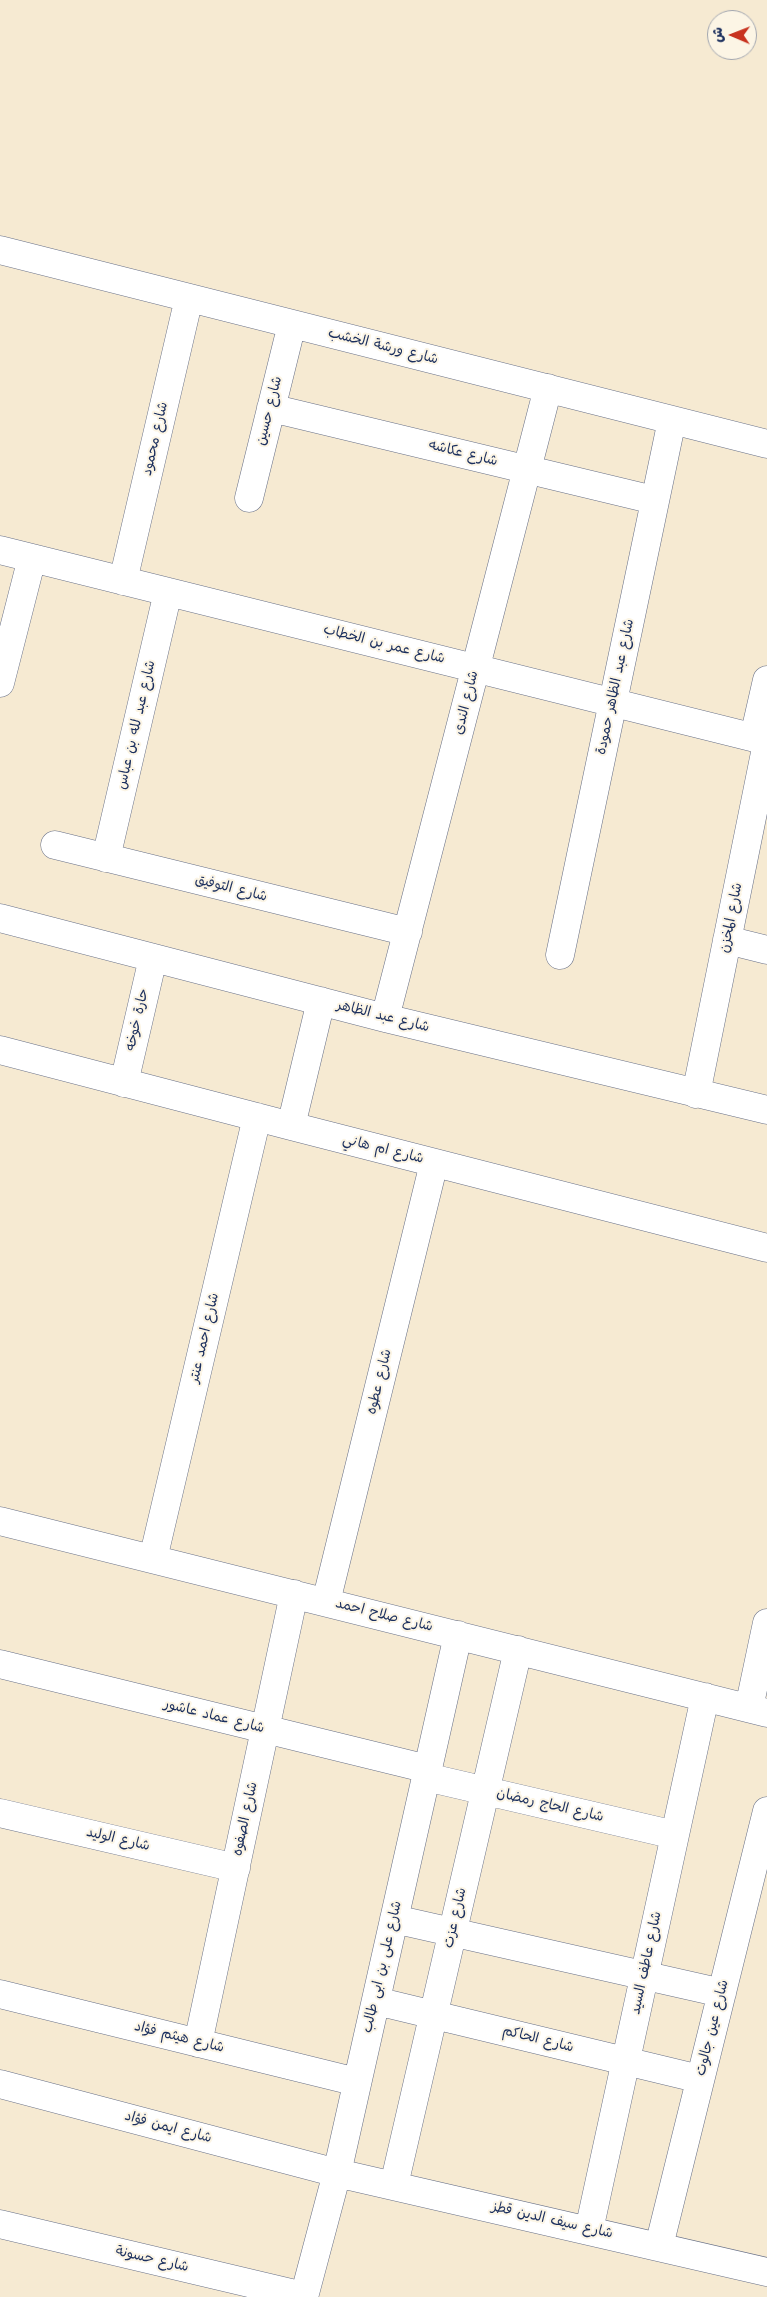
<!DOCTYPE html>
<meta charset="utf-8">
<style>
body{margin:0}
#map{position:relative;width:767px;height:2297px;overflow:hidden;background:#f6ead2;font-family:"Architects Daughter","Playpen Sans Arabic",sans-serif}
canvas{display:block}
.north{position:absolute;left:707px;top:10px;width:50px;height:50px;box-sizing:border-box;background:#fcf5e5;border:1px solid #a2a6af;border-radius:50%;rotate:271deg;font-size:14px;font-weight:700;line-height:20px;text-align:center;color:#1b2f5e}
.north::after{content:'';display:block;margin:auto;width:18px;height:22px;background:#c8321e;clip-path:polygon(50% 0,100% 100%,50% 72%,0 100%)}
</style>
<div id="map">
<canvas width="767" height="2297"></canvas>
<div class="north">ش</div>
</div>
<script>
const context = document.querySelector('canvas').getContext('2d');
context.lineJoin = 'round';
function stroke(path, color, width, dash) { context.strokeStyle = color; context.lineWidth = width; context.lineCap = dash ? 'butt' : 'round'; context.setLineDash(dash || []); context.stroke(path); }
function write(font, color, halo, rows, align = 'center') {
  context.font = font + ' "Architects Daughter","Playpen Sans Arabic",sans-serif'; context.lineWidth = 4; context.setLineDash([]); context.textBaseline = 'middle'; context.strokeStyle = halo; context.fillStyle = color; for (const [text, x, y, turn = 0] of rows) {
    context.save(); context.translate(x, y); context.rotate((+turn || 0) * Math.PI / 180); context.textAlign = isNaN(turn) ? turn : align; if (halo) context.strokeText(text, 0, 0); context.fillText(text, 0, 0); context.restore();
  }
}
const minor = new Path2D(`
 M0 250 767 444
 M271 408 654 500
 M249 498 292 324
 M0 550 767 741
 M123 581 189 298
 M0 683 32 558
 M754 737 767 680
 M55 845 408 932
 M106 858 168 592
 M0 918 385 1018 767 1110
 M727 940 767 950
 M560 955 672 420
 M385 1018 548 388
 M0 1050 291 1126 767 1248
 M124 1083 153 958
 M696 1094 767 743
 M291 1126 321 1001
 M0 1521 767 1713
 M153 1559 257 1117
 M326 1602 434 1163
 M0 1664 428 1769
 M749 1708 767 1623
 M426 1777 675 1835
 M0 1813 236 1868
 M394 1919 722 1993
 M0 1994 357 2082
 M376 2001 700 2079
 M198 2043 294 1594
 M0 2084 337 2173 767 2272
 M394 2185 518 1650
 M0 2224 304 2296
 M589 2230 705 1697
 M659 2246 767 1811
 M304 2297 337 2173 458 1635`);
const streetNames = [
 ["شارع ورشة الخشب",383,347,14],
 ["شارع حسين",270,411,-76],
 ["شارع محمود",156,439,-77],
 ["شارع عكاشه",463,454,14],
 ["شارع عمر بن الخطاب",384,645,14],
 ["شارع عبد الظاهر حمودة",616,687,-78],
 ["شارع الندى",467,703,-76],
 ["شارع عبد لله بن عباس",137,725,-77],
 ["شارع التوفيق",231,889,14],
 ["شارع المخزن",732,918,-79],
 ["شارع عبد الظاهر",383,1017,14],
 ["حارة خوخه",138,1020,-77],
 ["شارع ام هاني",383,1150,14],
 ["شارع احمد عنتر",205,1338,-77],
 ["شارع عطوه",380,1382,-76],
 ["شارع صلاح احمد",384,1616,14],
 ["شارع عماد عاشور",214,1717,14],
 ["شارع الحاج رمضان",550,1806,13],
 ["شارع الصفوه",246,1819,-78],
 ["شارع الوليد",118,1840,13],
 ["شارع عزت",456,1918,-77],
 ["شارع عاطف السيد",647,1963,-78],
 ["شارع على بن ابى طالب",383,1967,-77],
 ["شارع عين جالوت",713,2028,-76],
 ["شارع هيثم فؤاد",179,2038,14],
 ["شارع الحاكم",538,2040,14],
 ["شارع ايمن فؤاد",168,2128,15],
 ["شارع سيف الدين قطز",552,2221,13],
 ["شارع حسونة",152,2260,13]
];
stroke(minor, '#687087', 29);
stroke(minor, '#fff', 28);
write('14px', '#1b2f5e', '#fcf5e5', streetNames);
</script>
